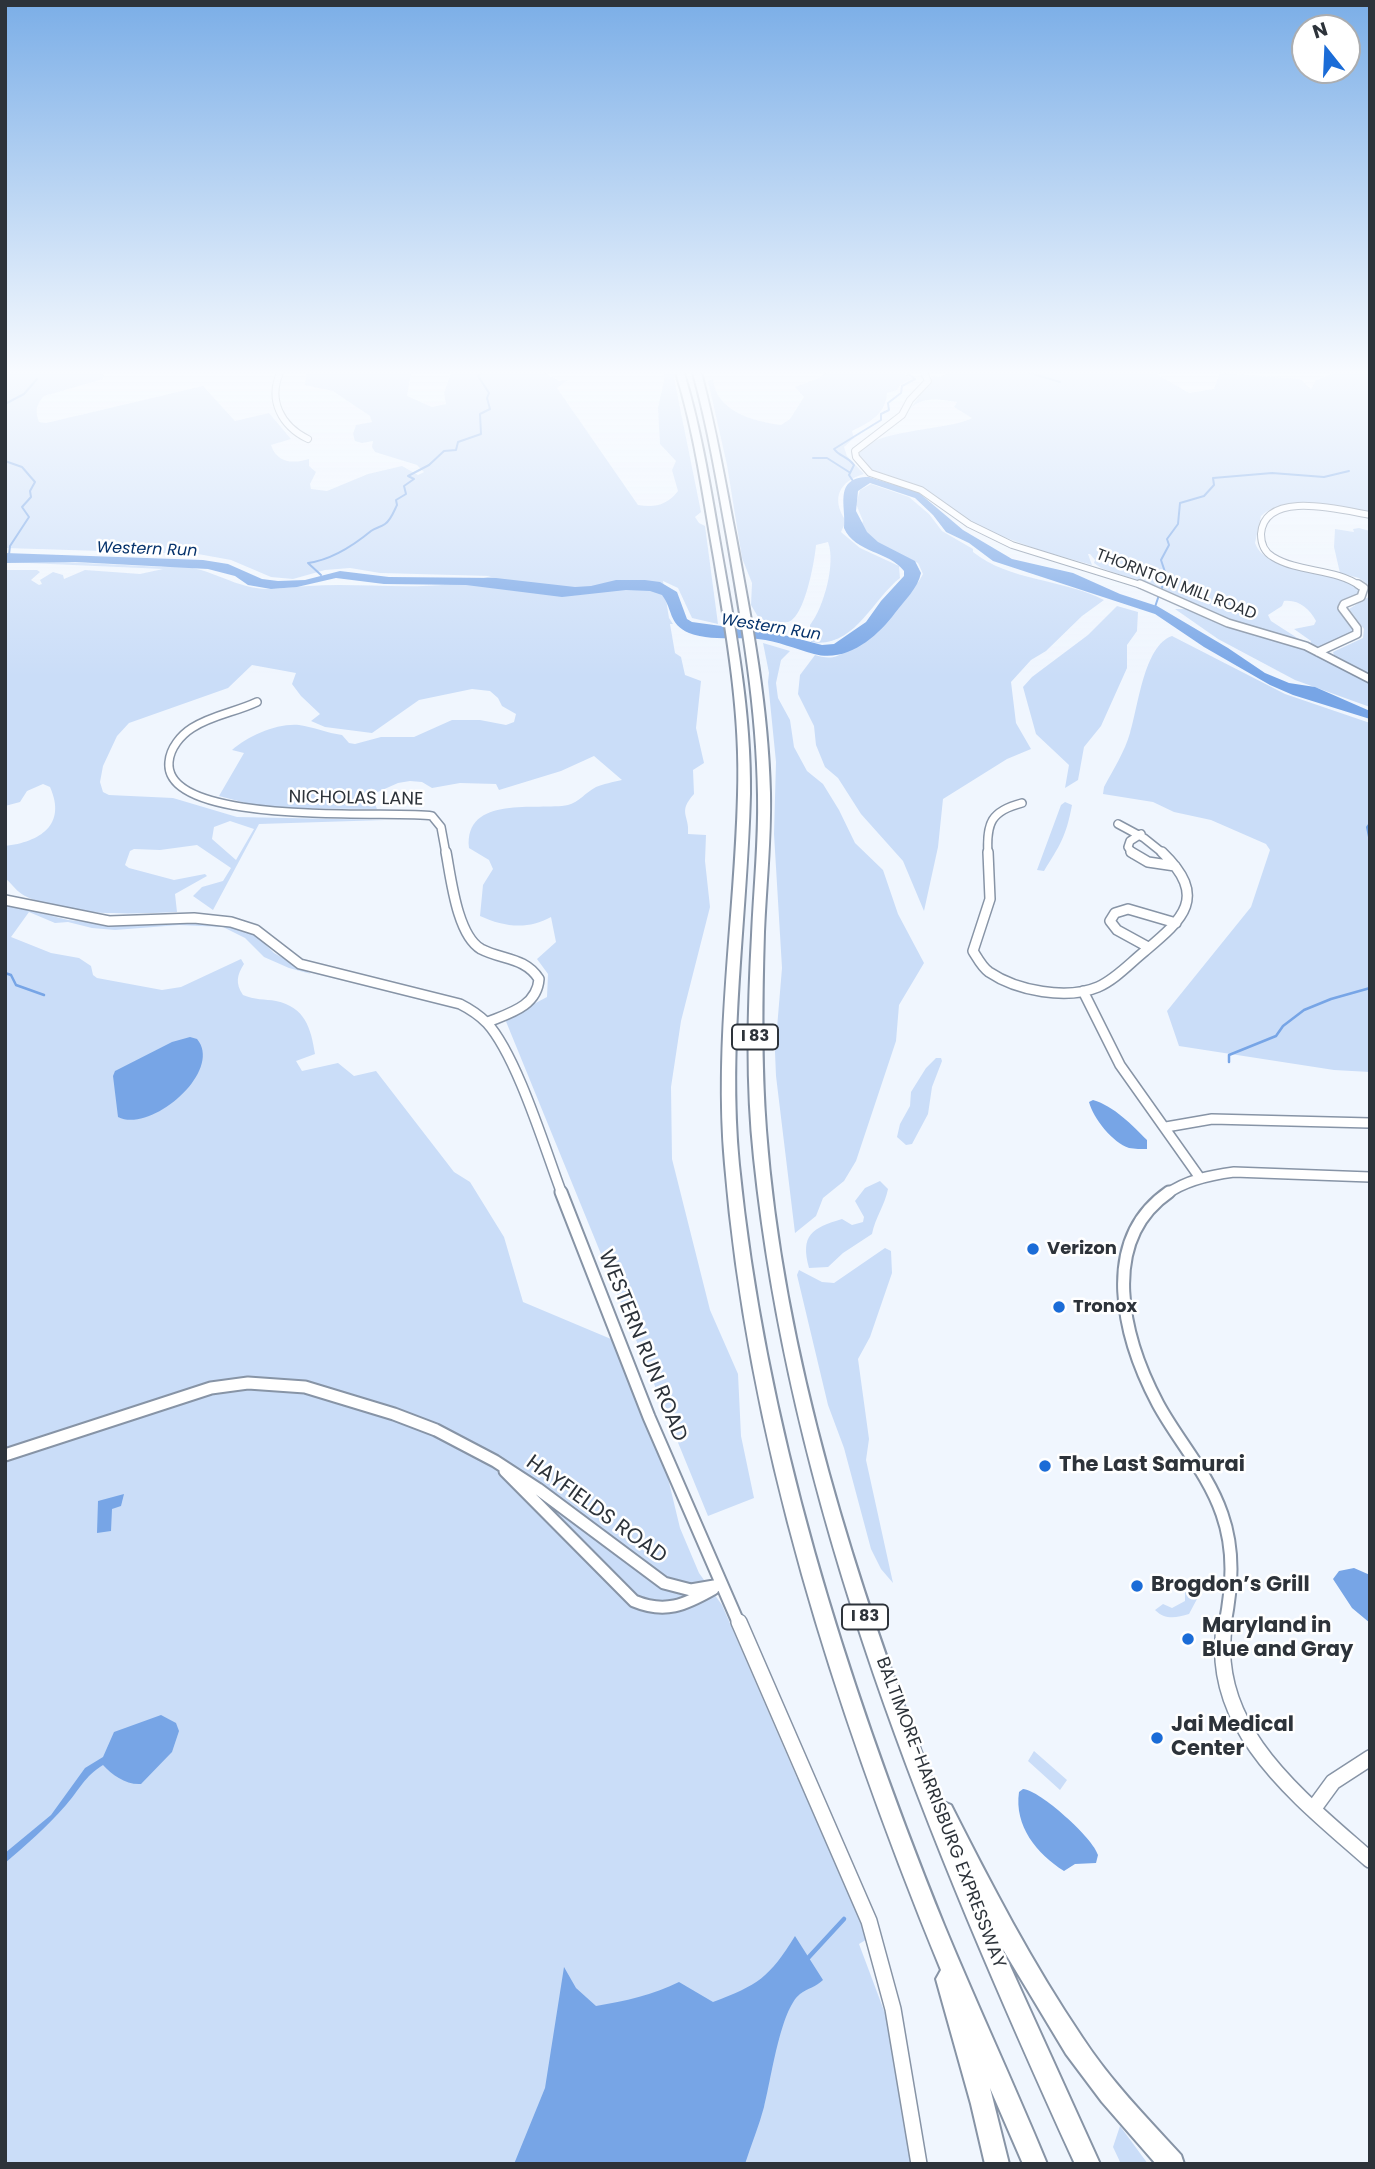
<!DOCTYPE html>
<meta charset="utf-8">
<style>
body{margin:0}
#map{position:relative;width:1375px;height:2169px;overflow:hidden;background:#f0f6fe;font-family:Poppins,sans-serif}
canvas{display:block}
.frame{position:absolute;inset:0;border:7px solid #2d333a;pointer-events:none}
.north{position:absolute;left:1291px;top:14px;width:70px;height:70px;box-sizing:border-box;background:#fff;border:2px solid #abadb0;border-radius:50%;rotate:342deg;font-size:19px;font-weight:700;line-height:28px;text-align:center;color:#2d333a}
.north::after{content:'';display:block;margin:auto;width:24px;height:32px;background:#1b6cd7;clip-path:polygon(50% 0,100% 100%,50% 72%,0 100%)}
</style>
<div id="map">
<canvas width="1375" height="2169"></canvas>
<div class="frame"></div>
<div class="north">N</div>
</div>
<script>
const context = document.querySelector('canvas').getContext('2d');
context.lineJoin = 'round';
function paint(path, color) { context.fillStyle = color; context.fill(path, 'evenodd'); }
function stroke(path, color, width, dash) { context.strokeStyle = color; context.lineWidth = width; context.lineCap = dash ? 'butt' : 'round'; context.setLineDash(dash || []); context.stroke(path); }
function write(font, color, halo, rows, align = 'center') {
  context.font = font + ' Poppins,sans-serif'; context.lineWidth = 5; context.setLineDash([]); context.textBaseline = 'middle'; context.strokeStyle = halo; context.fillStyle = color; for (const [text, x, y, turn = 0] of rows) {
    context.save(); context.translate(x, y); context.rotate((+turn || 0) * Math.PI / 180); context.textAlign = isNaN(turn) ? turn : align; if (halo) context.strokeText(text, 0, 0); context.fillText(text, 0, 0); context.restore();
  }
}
const green = new Path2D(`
 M5 373H95L104 375 103 379 44 396C36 405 35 411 39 422L46 423 203 386 235 421 269 413 291 439 271 445C277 463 292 464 309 459V466L316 472 310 484 311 489 327 491 368 474 402 466 418 475 424 472 417 465 375 452 372 447 373 441 362 443 355 441 353 434 356 425 372 422 370 416 333 391 305 385 306 373H411L407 396 432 407 446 404 444 393 451 373H545L559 381 568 380 557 388 638 505C655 508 667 505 678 491L672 470 676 461 660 444 658 408 665 376 663 373H673L701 512 695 517 699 523 705 526 718 624 692 618 678 588 663 581 669 618 673 624H670L675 653 681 657 685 675 701 681 696 728 704 763 693 770 694 794C677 813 690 815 688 834L706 835 705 861 710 907 681 1021 671 1087 672 1159 710 1310 738 1374 741 1436 754 1498 708 1516 505 1019 547 997 548 974 537 959 556 942 551 917C528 930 504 927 480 916L483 885 493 869 489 860 469 848C464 794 538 811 568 805 578 803 586 792 596 787 603 784 613 782 622 780L594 756 561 771 499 790 496 784 460 783 432 788 422 782 410 781 398 783 371 795 377 809 265 808 219 796 244 753 232 750C248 736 277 723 299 725 314 727 327 733 342 735L349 743 355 744 381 737H414L452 720H480L506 725 514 722 516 714 502 706 498 698 490 691 472 689 419 700 372 733 325 727 311 721 320 714 301 696 292 684 296 673 252 665 228 688 129 723 117 736 103 766 100 782 103 792 109 795 173 798 237 817 385 820 259 824 213 910 193 896 202 887 223 881 231 868 197 845 160 850 134 849 130 851 125 865 129 868 174 880 205 874 207 876 175 894 177 912C131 914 67 917 25 896 17 892 12 884 5 878V846C40 842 67 825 50 787L43 784 27 791 20 802 5 806V570H37L40 572 31 580 39 585 42 584 40 580 53 572 63 575 64 579 85 570 140 574 163 569 5 562H65L163 567C203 562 221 582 256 588 274 591 291 586 309 586 369 582 433 594 491 576L380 573 350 568 325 570 293 579 271 577 231 560 198 554 5 548ZM230 821 254 829 236 860 212 839 214 827Z
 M826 373H904L911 379 900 385 897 390 887 393C886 415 868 423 852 431L854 438 844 447 847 456 864 474C840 481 830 498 846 521L841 532 860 548 899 566 900 578C872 600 854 649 811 642L810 625C824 607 836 563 828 542L816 545C815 559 805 618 788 622 781 623 769 621 761 622L751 605 752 583 742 558 727 465 708 381 713 379C716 411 752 421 781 425L790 419 804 397 795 387 819 378Z
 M948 373H1160L1158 375 1189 393 1214 389 1220 373 1300 379 1311 389 1316 380 1335 373H1370V513C1342 509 1282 494 1261 516L1255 543C1265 572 1322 567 1346 579 1351 581 1355 585 1360 588L1359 594 1342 601 1339 607 1355 632 1325 648 1310 644 1311 641 1294 629 1314 625 1316 621C1310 609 1298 599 1284 601L1282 606 1268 615 1271 621 1302 641 1244 627 1133 579 1101 568 1094 563 1095 560 1090 554H1088L1092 565 1042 551 982 529 920 486 869 469 859 455C867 429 949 431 972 418L954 407 957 402C940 399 922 396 910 409L934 376 942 377Z
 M871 484 909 497 929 514 942 531 973 549V552C1009 581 1063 579 1104 600L1082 616 1046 651 1031 660 1011 682 1016 723 1031 749 1007 759 943 799 938 847 924 911 903 861 861 814 838 778 825 767 816 745 814 726 798 694 800 675 815 655C822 657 829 659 837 656 865 646 898 603 919 581L923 574 918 563 875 542 860 528 863 521 856 504 860 490Z
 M1359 528 1370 531V586L1359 578 1340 573 1334 547 1335 529 1354 532 1353 529Z
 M1370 596V674L1334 655 1333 652 1363 638 1364 629 1349 609Z
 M1117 606 1138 612 1137 631 1127 645V668L1101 726 1084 747 1078 780 1065 788 1069 765 1036 734 1023 687 1032 677 1088 635Z
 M1175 609H1187L1226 627 1302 648 1370 682V707L1295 680 1218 639Z
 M1172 636 1285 694 1370 723V1072L1334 1070 1179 1046 1167 1011 1251 907 1270 850 1266 844 1211 820 1174 812 1153 802 1103 794 1104 787C1113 770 1125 751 1130 733 1138 708 1144 645 1172 636Z
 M763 643 790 651 781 660 776 683 778 698 790 720 794 747 807 771 823 784 839 810 855 843 883 870 898 914 924 963 899 1005 896 1041 856 1161 844 1181 823 1198 816 1216 795 1233 776 1076 775 1052 782 968 774 834 776 762 768 682 769 673Z
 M1065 802 1072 805C1066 837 1060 845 1044 871L1037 870 1061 805Z
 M5 904 68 920 116 925 194 922 234 926 258 937 274 953 311 974 289 968 264 957 245 938 223 927 179 925 115 930 92 928 68 922 55 923 29 912 11 937 51 953 79 958 91 966 93 975 97 978 162 990 181 987 241 959 244 964C237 975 235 983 243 995 254 1000 265 999 276 1001 305 1007 311 1028 315 1054L296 1061 302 1071 338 1063 354 1076 376 1071 454 1172 470 1182 504 1237 523 1302 611 1339 667 1474 680 1528 699 1573 722 1605 797 1778 801 1776 869 1938 859 1944 889 2024 912 2164H5Z
 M936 1058H941L942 1061 932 1087 928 1114 912 1144 906 1145 897 1137 900 1124 910 1106 911 1092 926 1068Z
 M880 1181 888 1189C885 1205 875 1218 872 1234L843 1253 828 1267 809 1268C800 1235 812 1228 842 1219L852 1225 863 1222 864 1217 855 1201 865 1188Z
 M885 1248 891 1251 892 1273 870 1337 858 1359 869 1439 866 1460 893 1583 881 1569 871 1549 844 1448 828 1405 797 1275 799 1270 822 1282 834 1283Z
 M1194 1587 1197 1599 1189 1614C1176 1618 1165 1620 1155 1610L1163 1604 1172 1608 1185 1601V1592Z
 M1034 1751 1067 1780 1060 1790 1028 1761Z
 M1120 2126 1148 2164H1121L1113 2147Z`);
const water = new Path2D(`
 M869 477 918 492 963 530 1012 559 1073 573 1120 594 1157 606 1228 648 1265 673 1289 683 1315 687 1370 711V719L1293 695 1270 685 1204 647 1155 614 993 561 969 543 946 532 933 515 915 498 870 483 858 491 856 511 867 532 878 542 915 561 921 573C918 588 904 601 895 613 877 637 847 663 814 654 795 649 778 641 758 639 737 637 709 641 689 633 668 624 673 609 662 595L650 591 626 590 562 597 466 585 384 584 336 578 297 587 271 589 248 585 235 576 208 569 75 562 5 563V553L203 560 228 564 262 579 278 581 305 580 340 571 389 577 496 578 575 587 591 586 616 580H645L660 582 677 592 687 619 692 622 780 634 822 645 834 644 866 622 881 601 904 576V571C889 551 855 553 844 528 847 508 832 477 869 477Z
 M190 1037 197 1039C224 1071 151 1134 118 1117L113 1076 115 1071 172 1042Z
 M1093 1100C1114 1106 1132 1125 1147 1140V1149C1141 1149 1135 1149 1129 1148 1113 1143 1093 1118 1089 1102Z
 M124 1494 121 1506 112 1509 111 1531 97 1533 98 1501Z
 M1354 1568 1370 1575V1623L1352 1608 1333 1579 1339 1571Z
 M161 1715 176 1723 179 1731 172 1752 141 1784C126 1785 112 1775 103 1765 84 1777 80 1789 66 1805 47 1827 26 1845 5 1863V1853L51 1815 85 1768 103 1757 114 1732Z
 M1023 1789C1040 1790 1094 1839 1098 1855L1096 1863 1075 1864 1064 1871C1037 1854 1014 1826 1019 1792Z
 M795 1936 823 1980C816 1987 808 1988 800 1994 780 2010 771 2081 764 2107 759 2126 751 2145 745 2164H514L545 2088 564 1967 576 1988 596 2006C625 2001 653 1995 679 1982L713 2002C758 1985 769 1978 795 1936Z`);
const streamFar2 = new Path2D(`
 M1030 373 1060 382
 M5 404 24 394 37 379
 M813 458H827L849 472
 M5 461 22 467 35 482 30 491 31 497 22 507 29 517 10 546 9 555
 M853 481 849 475 854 465C847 456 840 457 834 449L881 420V414L889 410 888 403 901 393 902 386 915 379 907 373
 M321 575 308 563C330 560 354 545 371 531 375 528 381 527 385 524 391 520 394 511 397 505L396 500 406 494 404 486 414 479 408 476 429 465 444 451 456 450 458 442 481 434 480 414 490 409 487 398 489 393 478 376 482 373
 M1162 588 1165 572 1161 560 1169 545 1167 539 1178 524 1180 503 1204 496 1214 485 1213 478 1272 473 1324 477 1349 471
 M1155 607 1159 595
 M1370 823 1367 827 1370 842`);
const streamFar1 = new Path2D(`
 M5 973 11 975 16 985 44 995
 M1229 1062V1055L1276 1036 1283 1026 1304 1010 1331 999 1370 988`);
const stream = new Path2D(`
 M808 1958 844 1919`);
const minorFar4 = new Path2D(`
 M280 373C268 400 281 426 308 439
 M924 373 928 381 910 400 902 415 855 451 856 457 870 473 921 490 969 524 1012 545 1144 586
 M1360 586C1335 568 1299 573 1273 557 1264 552 1261 544 1261 534 1264 489 1341 510 1370 515`);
const minorFar3 = new Path2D(`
 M1140 584 1228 623 1306 646 1370 679
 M1318 652 1357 634V628L1342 608 1344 604 1361 597 1364 588 1358 584
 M257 702C236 712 212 715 192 728 181 735 170 748 169 762 163 828 392 810 432 816L441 827 446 854
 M1118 824 1144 838 1164 854
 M988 854C986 823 991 811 1022 803
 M1133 854 1128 847 1130 841 1141 834`);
const minorFar2 = new Path2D(`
 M446 852C451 878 457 935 481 949 502 960 525 957 539 979 537 1006 510 1013 488 1022
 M988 852 990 899 973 951C978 959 982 967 989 972 1017 991 1067 1000 1098 987 1116 979 1130 963 1145 951 1183 919 1209 897 1162 852
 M1131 852 1148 862 1175 866
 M5 900 109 921 194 918 231 922 256 930 300 964 460 1004C470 1009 479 1015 487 1023 517 1056 545 1149 562 1194
 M1148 947 1117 930 1110 921 1115 913 1128 909 1176 923
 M1083 991 1120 1065 1200 1178
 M1166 1127 1212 1119 1370 1123
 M1167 1194C1186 1180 1211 1175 1234 1172L1370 1177`);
const minorFar1 = new Path2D(`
 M561 1192 649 1417 739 1624
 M1169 1192C1098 1241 1123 1338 1158 1404 1178 1441 1208 1473 1222 1514 1235 1551 1232 1587 1225 1624
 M5 1455 211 1388 248 1383 305 1387 394 1414 436 1430 495 1461 538 1489 664 1583 691 1590 720 1585
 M505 1471 634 1601C665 1614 685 1605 713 1589`);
const minor = new Path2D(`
 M739 1622 869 1921 893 2009 919 2164
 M1225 1622C1206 1728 1300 1798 1370 1860
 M1314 1808 1333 1782 1370 1758`);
const highway = new Path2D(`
 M676 373H684C702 432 711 493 722 555 736 634 751 713 750 794 747 918 727 1041 739 1165 765 1427 846 1682 944 1925 977 2005 1014 2084 1047 2164H1023L990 2088 1009 2164H985L971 2104 936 1979 941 1970C836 1713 748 1442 725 1164 714 1040 735 918 738 795 741 715 727 636 714 558 703 496 695 434 676 373Z
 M693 373H701C716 427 725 483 736 538 752 623 768 706 770 793 771 839 766 885 764 932 762 998 761 1064 766 1130 783 1357 858 1592 941 1803L944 1802 951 1805C991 1884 1032 1963 1082 2037 1110 2080 1146 2117 1181 2155L1184 2164H1156L1102 2102 1066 2054 1001 1946 1100 2164H1075C929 1843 791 1512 754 1158 746 1084 748 1009 752 935 754 888 759 842 758 795 757 708 742 623 727 537 717 482 708 427 693 373Z`);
const markers = [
 [1033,1249,7,"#1b6cd7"],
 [1059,1307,7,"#1b6cd7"],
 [1045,1466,7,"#1b6cd7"],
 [1137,1586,7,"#1b6cd7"],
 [1188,1639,7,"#1b6cd7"],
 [1157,1738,7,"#1b6cd7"]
];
const farWaternames = [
 ["Western Run",147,550,2],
 ["Western Run",771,628,9]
];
const farStreetnames = [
 ["THORNTON MILL ROAD",1176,585,21]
];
const shields = [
 [755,1037,46],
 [865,1617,46]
];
const shieldNames = [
 ["I 83",755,1037],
 ["I 83",865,1617]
];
const streetNames = [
 ["NICHOLAS LANE",356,799,1],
 ["BALTIMORE-HARRISBURG EXPRESSWAY",940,1813,69]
];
const poiNames = [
 ["Verizon",1047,1249],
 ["Tronox",1073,1307]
];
const nearStreetnames = [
 ["WESTERN RUN ROAD",642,1346,68],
 ["HAYFIELDS ROAD",596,1510,36]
];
const nearPoinames = [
 ["The Last Samurai",1059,1466],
 ["Brogdon’s Grill",1151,1586],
 ["Maryland in",1202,1627],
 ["Blue and Gray",1202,1651],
 ["Jai Medical",1171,1726],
 ["Center",1171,1750]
];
paint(green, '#caddf8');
paint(water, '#77a5e6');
stroke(streamFar2, '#77a5e6', 2);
stroke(streamFar1, '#77a5e6', 2.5);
stroke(stream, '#77a5e6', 4.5);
stroke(minorFar4, '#8794a6', 8);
stroke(minorFar3, '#8794a6', 10);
stroke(minorFar2, '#8794a6', 12);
stroke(minorFar1, '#8794a6', 15);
stroke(minor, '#8794a6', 18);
stroke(highway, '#8794a6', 4);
stroke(minorFar4, '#fff', 6);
stroke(minorFar3, '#fff', 7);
stroke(minorFar2, '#fff', 9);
stroke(minorFar1, '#fff', 11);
stroke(minor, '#fff', 15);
paint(highway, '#fff');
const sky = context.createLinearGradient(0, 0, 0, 677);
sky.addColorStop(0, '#7baee7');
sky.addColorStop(0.55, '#f8fbff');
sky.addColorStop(1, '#f8fbff00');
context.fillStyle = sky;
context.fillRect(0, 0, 1375, 677);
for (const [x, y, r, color] of markers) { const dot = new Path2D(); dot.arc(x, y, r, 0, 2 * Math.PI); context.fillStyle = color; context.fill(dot); stroke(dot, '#fff', 2.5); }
write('italic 16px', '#06336c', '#fff', farWaternames);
write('16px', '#2d333a', '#fff', farStreetnames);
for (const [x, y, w] of shields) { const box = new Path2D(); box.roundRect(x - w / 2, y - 12.5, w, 25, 5); context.fillStyle = '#fff'; context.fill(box); stroke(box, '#2d333a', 2); }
write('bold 16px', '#2d333a', null, shieldNames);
write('18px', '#2d333a', '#fff', streetNames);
write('bold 18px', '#2d333a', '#fff', poiNames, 'left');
write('21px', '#2d333a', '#fff', nearStreetnames);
write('bold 21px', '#2d333a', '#fff', nearPoinames, 'left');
</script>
